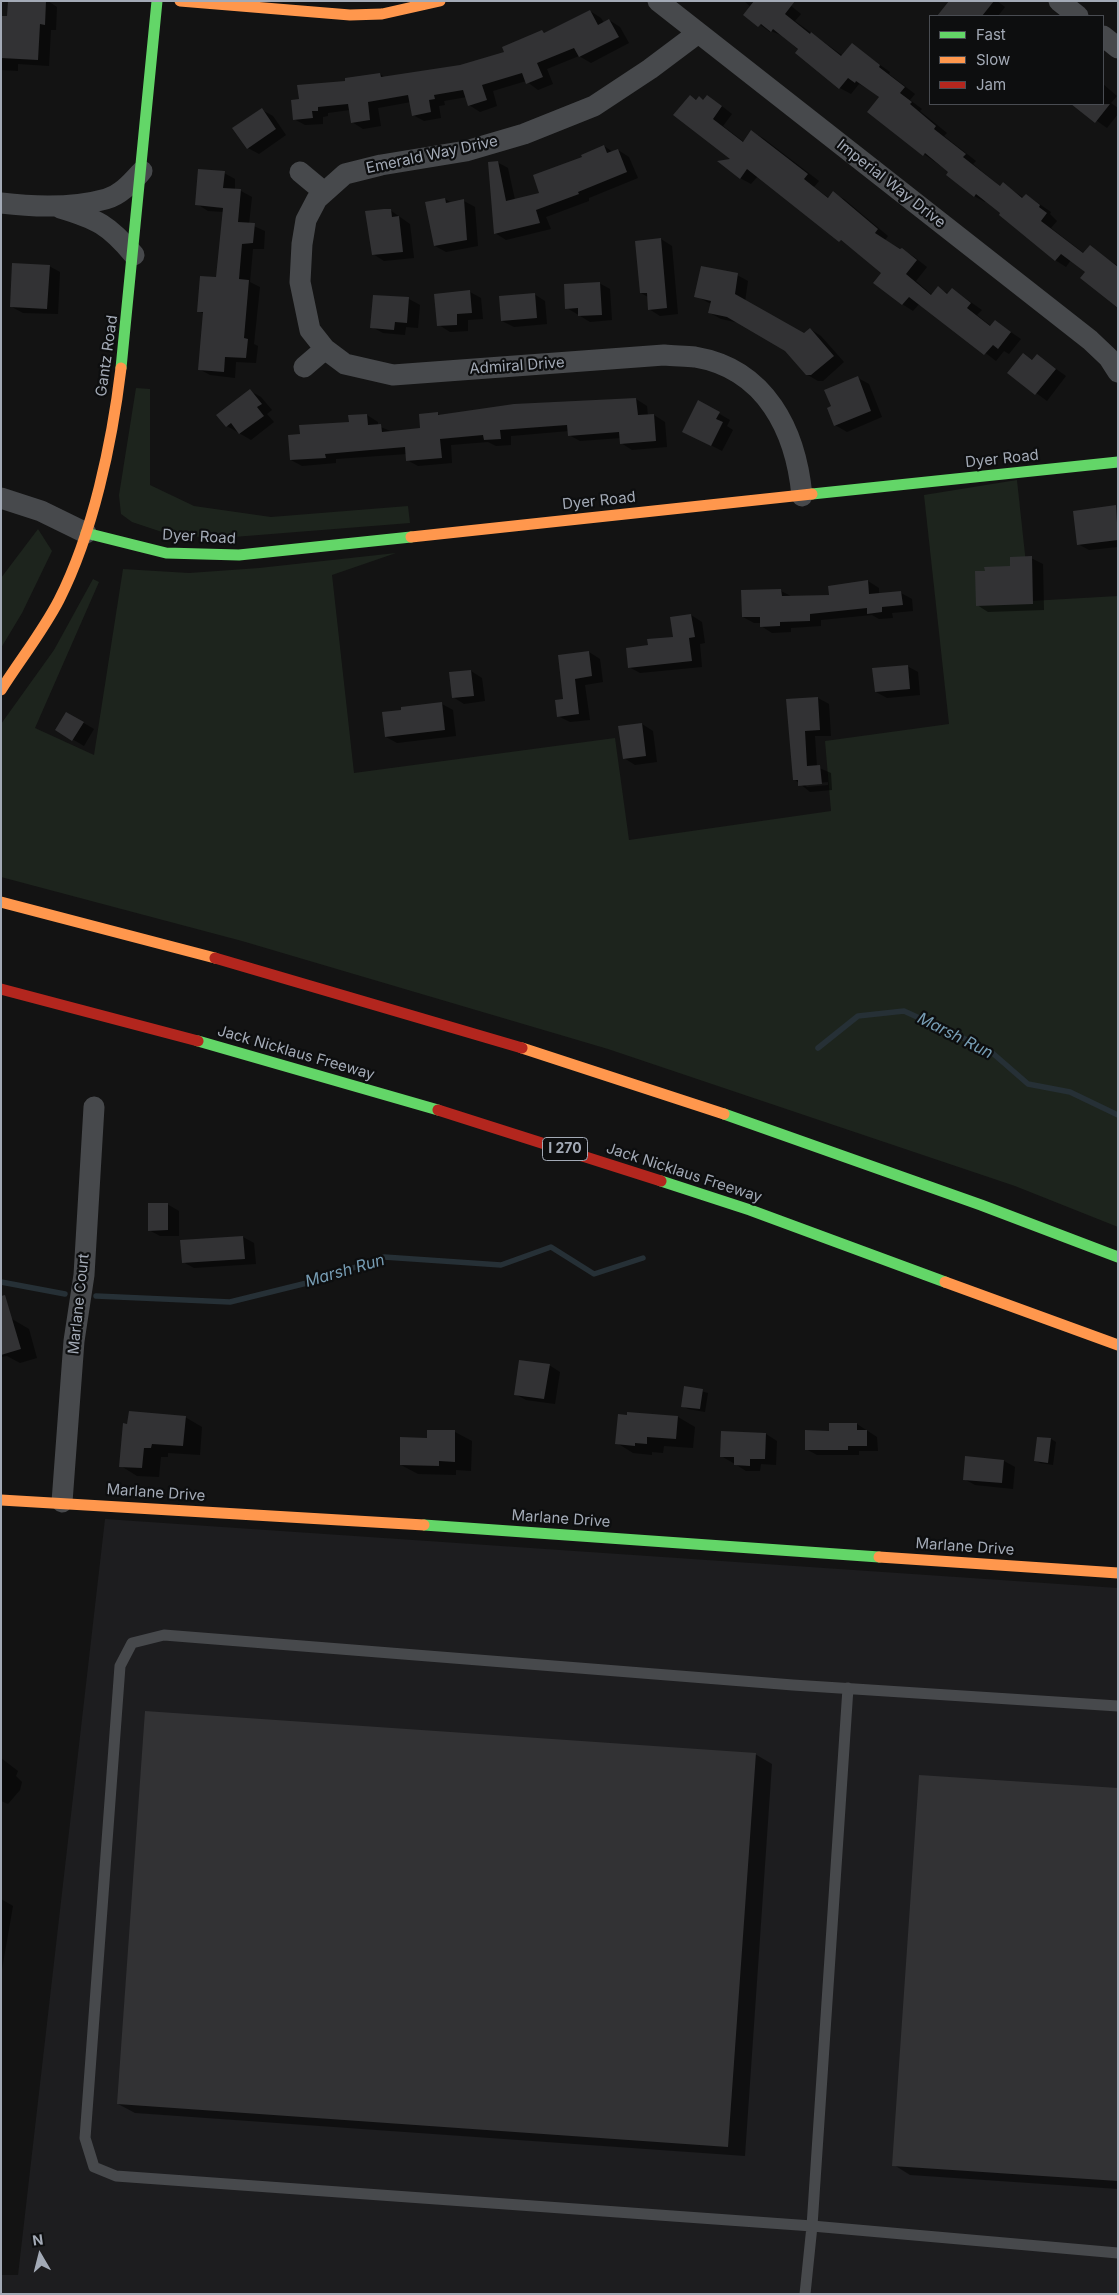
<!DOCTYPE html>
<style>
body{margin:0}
#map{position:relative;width:1119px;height:2295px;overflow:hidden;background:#131313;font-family:Inter,sans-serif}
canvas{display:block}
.frame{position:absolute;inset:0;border:2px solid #a3aab6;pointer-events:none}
.legend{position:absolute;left:929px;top:15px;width:175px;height:90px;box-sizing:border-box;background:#0d0e0f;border:1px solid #494c52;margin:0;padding:6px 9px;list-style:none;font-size:15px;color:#a3aab6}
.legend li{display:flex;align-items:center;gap:10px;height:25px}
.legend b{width:25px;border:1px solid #494c52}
.north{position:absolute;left:15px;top:2230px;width:50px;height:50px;-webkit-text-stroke:4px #0d0e0f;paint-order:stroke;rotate:352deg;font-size:14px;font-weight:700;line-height:20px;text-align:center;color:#a3aab6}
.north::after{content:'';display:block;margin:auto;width:18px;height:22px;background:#a3aab6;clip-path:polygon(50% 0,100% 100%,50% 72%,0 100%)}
</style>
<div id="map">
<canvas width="1119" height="2295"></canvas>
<div class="frame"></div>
<ul class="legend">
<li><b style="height:6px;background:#63d668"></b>Fast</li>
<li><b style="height:6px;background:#ff974d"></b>Slow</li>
<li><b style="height:6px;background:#b3261e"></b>Jam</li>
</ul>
<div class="north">N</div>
</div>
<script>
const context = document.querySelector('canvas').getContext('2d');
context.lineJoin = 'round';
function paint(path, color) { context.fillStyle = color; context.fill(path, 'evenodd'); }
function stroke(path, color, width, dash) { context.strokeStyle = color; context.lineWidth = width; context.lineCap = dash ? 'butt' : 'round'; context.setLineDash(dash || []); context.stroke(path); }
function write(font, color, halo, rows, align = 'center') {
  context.font = font + ' Inter,sans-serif'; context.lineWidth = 4.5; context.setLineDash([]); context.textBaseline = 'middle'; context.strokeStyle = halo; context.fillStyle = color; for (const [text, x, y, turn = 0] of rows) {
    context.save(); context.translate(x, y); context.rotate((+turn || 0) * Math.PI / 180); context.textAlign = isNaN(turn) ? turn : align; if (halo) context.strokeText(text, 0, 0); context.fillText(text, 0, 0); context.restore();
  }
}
const built = new Path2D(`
 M105 1519 1118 1588V2294H1V2275H18Z`);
const green = new Path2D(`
 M136 388 150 389V485L194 506 271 517 408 506 410 523 221 538 171 535 132 522 121 514 119 495Z
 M1017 480 1030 601 1118 596V1227L1015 1186 608 1049 242 941 1 877V724L54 650 93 579 99 582 35 728 94 755 123 569 189 573 259 568 396 553 332 575 354 773 615 738 629 840 831 811 825 741 949 724 924 495Z
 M38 529 52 551 22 613 1 648V578Z`);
const shadow = new Path2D(`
 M9 1H48L57 7 56 30H51L49 66 18 64V71L1 70V17L8 18Z
 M744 1H785L801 14 795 21 843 56 852 45 890 72 889 74 915 94 910 100 922 109 920 111 947 133 944 136 976 161 973 164 1001 187 1003 184 1024 198 1026 195 1051 212 1050 214 1057 221 1051 228 1085 254 1090 247 1118 266V306L1086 272 1071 260 1066 267 1055 260 1002 212 987 201 985 202 974 196 949 172 924 154 881 96 859 84 851 94 840 88 783 36 771 31 770 32 745 14 751 7Z
 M946 1H997L1005 7 998 16H947L942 12 949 3Z
 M590 11 601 18 604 23 609 20 620 27 629 43 591 63 579 56 547 69 553 84 538 90 526 81 493 91 497 106 480 112 469 105 467 97 444 101 445 105 439 106 441 118 424 121 413 115 411 102 378 108 381 126 363 129 352 122 350 110 328 113V116L323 117V124L305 125 294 119 300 100 346 82 380 74 386 78 460 66 505 53 542 31 546 34Z
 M1103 84 1117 96 1111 103 1118 108V114L1107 128 1073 104H1103Z
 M690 96 697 100 704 101 707 97 718 103 732 114 723 126 744 142 752 132 763 138 819 181 814 187 829 198 833 193 844 199 888 236 885 240 913 256 927 267 916 281 932 295 938 288 949 294 952 289 982 310 977 315 992 327 996 322 1021 339 1009 354 1004 351 996 361 920 303 913 311 902 304 883 273 758 176 751 184 740 178 733 160Z
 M262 110 273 116 286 135 259 154 248 148Z
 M604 146 613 152 618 150 629 157 638 178 589 198V201L546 217 551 229 506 240 495 233 497 162 508 168 515 200 541 194 584 158Z
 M224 173 235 179V190L241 191 252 197 249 224 265 231 264 249H253L250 282 260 287 254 344 258 346 256 363 236 362 235 378 210 375 199 369 204 314 199 311 217 278 224 212 208 211 197 204Z
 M445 199 452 203 464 201 475 207 478 246 446 252 435 246Z
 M390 210 410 224 414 258 384 261 373 254Z
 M661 239 672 246 678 314 660 316 649 309 648 297 641 293Z
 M49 266 60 272 58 314 23 313 12 307Z
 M737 275 748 281 745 302 804 334 810 329 821 336 844 362 823 381H818L806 374 786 350 739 323 721 319 710 313 711 304 696 296Z
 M599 283 610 289 612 320 590 322 567 308Z
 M470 292 481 298 483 319 468 320V331L450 332 439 325 436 295Z
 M534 294 545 301 547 324 514 327 502 321Z
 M409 299 420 305 418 328 406 327 405 335 383 333 372 327Z
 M1024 355 1034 361 1038 356 1066 376 1047 401 1009 373Z
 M858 378 869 384 882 417 847 432 835 425 833 407Z
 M250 391 261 397 272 410 267 414 274 422 251 440 227 426Z
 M636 399 647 406 648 416 654 415 665 422 667 447 632 450 621 443V438L580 441 569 435V431L511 436V445L496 446 488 442 451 445 452 463 418 466 407 460V454L336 459V463L302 466 291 460 350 423 367 415 378 422V426L393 432 421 429 438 414 442 416Z
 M699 402 730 420 727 426 733 430 722 451 695 437Z
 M1116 507 1118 547 1089 550 1078 544 1074 512Z
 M1031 558 1043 564 1044 610 988 612 977 605Z
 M868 581 879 588V594L901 593 912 599 913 611 892 613 893 618 879 619 872 615 821 620V626L791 628V632L772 633 761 626V623H754L743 617 781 591 793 597 830 596Z
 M691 615 702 622 705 643 700 644 702 667 640 673 629 667 649 647 674 638Z
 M589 652 600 659 603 682 585 685 590 720 570 722 558 716 565 700 559 656Z
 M907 666 918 672 920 695 887 698 876 692Z
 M471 671 482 678 485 701 464 704 453 697 450 674Z
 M818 698 829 704 831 736H815L817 767 831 773 832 790 810 792 794 779 787 700ZM828 782V785L807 787 804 784Z
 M442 704 453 710 456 736 397 743 386 737Z
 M67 713 94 729 84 746 57 730Z
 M642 724 653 731 657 762 635 765 624 758Z
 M167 1204 179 1211V1236H160L149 1230Z
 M243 1237 254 1243 256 1264 194 1268 183 1262Z
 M1 1318 12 1319 29 1329 37 1358 20 1363 7 1356 1 1357Z
 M549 1365 560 1372 555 1404 526 1400 515 1394Z
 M685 1387 708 1393 705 1412 688 1409 683 1406Z
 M185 1417 202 1427 200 1455 168 1453V1457H161L159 1477 137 1476 121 1466 124 1425Z
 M678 1417 695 1427 693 1448 664 1446 663 1453 652 1452V1455L633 1453 617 1443Z
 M857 1424 877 1437 878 1451H859V1455H817L806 1449 830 1432Z
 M428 1431 455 1432 472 1441 471 1471 456 1470V1475L418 1474 401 1465 428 1440Z
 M722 1432 766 1434 777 1441 776 1465 761 1464 760 1471H746L735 1464 721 1456Z
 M1051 1439 1056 1442 1053 1465 1040 1463 1035 1460Z
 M1004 1461 1015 1467 1013 1489 975 1485 964 1479Z
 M755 1754 772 1764 745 2156 135 2113 118 2104Z
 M1 1758 18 1771 16 1776 22 1782 20 1790 8 1804 1 1801Z
 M1118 1789V2189L910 2175 894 2165Z
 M1 1899 13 1906 1 1975Z`);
const stream = new Path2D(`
 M818 1048 858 1016 904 1011 989 1050 1028 1084 1070 1092 1118 1115
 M1 1282 65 1294
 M96 1296 230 1302 319 1280 384 1257 501 1265 551 1247 594 1274 643 1258`);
const building = new Path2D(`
 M8 1H46L45 25 40 24 38 60 1 58V16H7Z
 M754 1H795L785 14 810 34 811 32 841 56 852 43 880 65 879 67 905 87 900 93 912 102 910 104 936 126 934 129 966 154 963 157 1000 186 1003 182 1022 198 1026 194 1040 205 1039 207 1047 213 1041 221 1083 253 1090 245 1118 267V308L1080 278 1085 272 1061 254 1055 261 999 215 1000 213 976 194 974 197 946 175 948 172 925 153 923 156 867 112 879 97 856 81 855 83 848 78 839 89 795 53 798 49 773 29 771 32 761 24 758 27 743 15Z
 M949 1H994L982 16H937Z
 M590 10 598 25 609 19 619 37 579 57 574 48 537 63 543 77 526 84 522 73 482 85 487 100 468 106 463 90 434 95 435 99 429 100 431 112 412 116 408 95 368 102 370 120 351 123 348 104 318 107V111H312L313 118 293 120 291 100 299 99 297 85 345 81V78L380 73 381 77 460 65 504 52 502 47 542 30 544 33Z
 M690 95 696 100 699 96 703 100 707 95 722 106 713 119 743 142 751 130 808 174 804 179 828 198 833 191 878 229 875 233 900 249 902 248 917 260 906 274 931 295 938 286 947 294 952 288 971 303 967 308 990 326 995 320 1011 332 998 349 993 345 984 355 909 297 902 305 873 283 881 273 841 240 839 242 747 169 740 179 717 161 730 159 673 115Z
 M1071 104H1110L1095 123Z
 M262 108 276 129 247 149 232 128Z
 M604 145 607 153 618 149 627 172 578 192 579 194 536 210 540 223 494 234 488 162 498 161 506 201 539 193 533 175 582 157 581 155Z
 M198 169 225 171 223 188 241 189 238 222 255 223 253 243 242 244 239 279 249 280 244 338 248 339 246 358 225 357 224 372 198 370 203 312H197L200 276 216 277 223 208 195 205Z
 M445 198 446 203 464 199 467 240 434 246 425 202Z
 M384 209H391L392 217 399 216 403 252 372 255 365 211Z
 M661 238 667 308 648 310 647 293H640L635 241Z
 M12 263 50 265 47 309 10 307Z
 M701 266 738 273 735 294 804 333 810 328 834 356 811 375H806L785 351 727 317 708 313 711 301 694 297Z
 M600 282 602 315 578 316V308L565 309 564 284Z
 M470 290 472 313 457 314V325L437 326 434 294Z
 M535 293 537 318 501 321 499 296Z
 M373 295 409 297 407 323 395 322 394 330 370 328Z
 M1023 353 1032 360 1037 354 1056 369 1035 395 1007 373Z
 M858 376 871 411 834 426 827 408 831 406 824 390Z
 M250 389 262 404 257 407 264 416 239 434 231 423 226 427 216 415Z
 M636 398 638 415 654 414 656 441 620 444 619 432 568 436 567 425 500 430 501 439 484 440 483 435 440 439 442 458 406 461 405 447 325 454 326 458 290 460 288 435 300 434 299 425 349 422 348 415 367 414 368 425 381 424 382 432 420 428 419 414 438 412V415L514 404Z
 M698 400 720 412 716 419 723 422 711 446 682 432Z
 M1116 505 1118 540 1077 545 1073 511Z
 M1032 556 1033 604 976 606 975 571H985L984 567 1010 566V557Z
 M868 580 869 594 901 591 903 605 882 607V612L867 614V608L810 614V621L780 622V626L760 627V617H742L741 590 781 589 782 596 829 595 828 586Z
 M691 614 695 637 689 638 692 661 628 668 626 648 648 645 647 639 673 637 670 617Z
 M589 651 592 676 575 679 579 714 557 717 555 700 563 699 558 655Z
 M908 665 910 689 875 692 872 668Z
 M471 670 474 696 452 698 449 672Z
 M818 697 820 730 805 731 807 766 820 765 822 784 798 786V780H793L786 699Z
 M442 702 445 730 385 737 382 712 401 710V707Z
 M66 712 84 722 72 741 55 730Z
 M642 723 646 756 623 759 618 726Z
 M148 1203H168V1230L148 1231Z
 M243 1236 245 1259 182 1263 180 1240Z
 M5 1295 21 1349 1 1355V1296Z
 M519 1360 550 1364 544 1399 514 1395Z
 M684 1386 703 1389 700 1409 681 1407Z
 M129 1411 186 1416 183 1446 152 1444 151 1448H144L142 1468 119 1467 123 1423 127 1424Z
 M627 1412 678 1416 676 1439 647 1437V1444L635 1443V1446L615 1444 618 1414 627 1415Z
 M829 1423H857V1430H867V1446H848V1450H805V1430L829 1431Z
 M427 1430H455V1462L439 1461V1466L400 1465V1437L427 1438Z
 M721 1431 766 1433 765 1459H750V1466L734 1465V1457H720Z
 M1037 1437 1051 1438 1048 1463 1034 1461Z
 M965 1456 1004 1460 1002 1483 963 1480Z
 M145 1711 756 1753 728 2147 117 2104Z
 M919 1775 1118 1788V2181L892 2166Z`);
const lane = new Path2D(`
 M1118 1706 793 1685 164 1635 132 1643 120 1666 85 2138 94 2167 116 2176 812 2226 1118 2253
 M805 2294 812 2226 848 1688`);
const street = new Path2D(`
 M658 1 1090 340 1109 358 1118 372
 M1059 1 1078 16
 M698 33 650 69 594 106 524 134 466 151 381 165 345 174 317 199 306 220 302 244 300 282 310 330 325 349 345 364 393 375 664 355C674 356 685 356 695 357 766 369 796 431 802 496
 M1103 36 1118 48
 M300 172 324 192
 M1 203C34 207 74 208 106 199 121 195 132 182 142 171
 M60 208C97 219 109 225 134 255
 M304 367 325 349
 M1 498 41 511 86 533
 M62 1502 74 1341 84 1275 94 1107`);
const fast = new Path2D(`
 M121 368 157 1
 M812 494 1118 462
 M86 533 166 553 239 555 411 537
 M198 1041 438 1110
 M724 1114 981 1205 1118 1257
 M661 1181 750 1210 945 1282
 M424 1525 879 1557`);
const slow = new Path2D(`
 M180 1 350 15 382 14 440 1
 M411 537 812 494
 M1 690C20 660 43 631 59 600 93 533 112 443 121 368
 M1 902 215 958
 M522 1048 724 1114
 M945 1282 1118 1345
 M1 1500 424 1525
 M879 1557 1118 1573`);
const jam = new Path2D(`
 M215 958 522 1048
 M1 989 198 1041
 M438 1110 661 1181`);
const shields = [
 [565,1149,45]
];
const shieldNames = [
 ["I 270",565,1149]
];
const streetNames = [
 ["Emerald Way Drive",432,155,-12],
 ["Imperial Way Drive",891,184,38],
 ["Gantz Road",107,356,-82],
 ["Admiral Drive",517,366,-4],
 ["Dyer Road",1002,459,-6],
 ["Dyer Road",599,501,-6],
 ["Dyer Road",199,537,3],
 ["Jack Nicklaus Freeway",296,1053,16],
 ["Jack Nicklaus Freeway",684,1173,18],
 ["Marlane Court",79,1304,-84],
 ["Marlane Drive",156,1493,4],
 ["Marlane Drive",561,1519,4],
 ["Marlane Drive",965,1547,4]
];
const waterNames = [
 ["Marsh Run",955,1036,27],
 ["Marsh Run",345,1271,-16]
];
paint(built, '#1d1d1f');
paint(green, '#1d241d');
paint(shadow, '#0007');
stroke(stream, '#263036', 5.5);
paint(building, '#323234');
stroke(lane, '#47494c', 11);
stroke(street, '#47494c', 21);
stroke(fast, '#63d668', 11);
stroke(slow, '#ff974d', 11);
stroke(jam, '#b3261e', 11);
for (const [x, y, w] of shields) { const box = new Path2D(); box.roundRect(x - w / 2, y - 11.5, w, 23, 4); context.fillStyle = '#0d0e0f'; context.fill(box); stroke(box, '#a3aab6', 1); }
write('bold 14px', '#a3aab6', null, shieldNames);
write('15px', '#a3aab6', '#0d0e0f', streetNames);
write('italic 16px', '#779db4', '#0d0e0f', waterNames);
</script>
